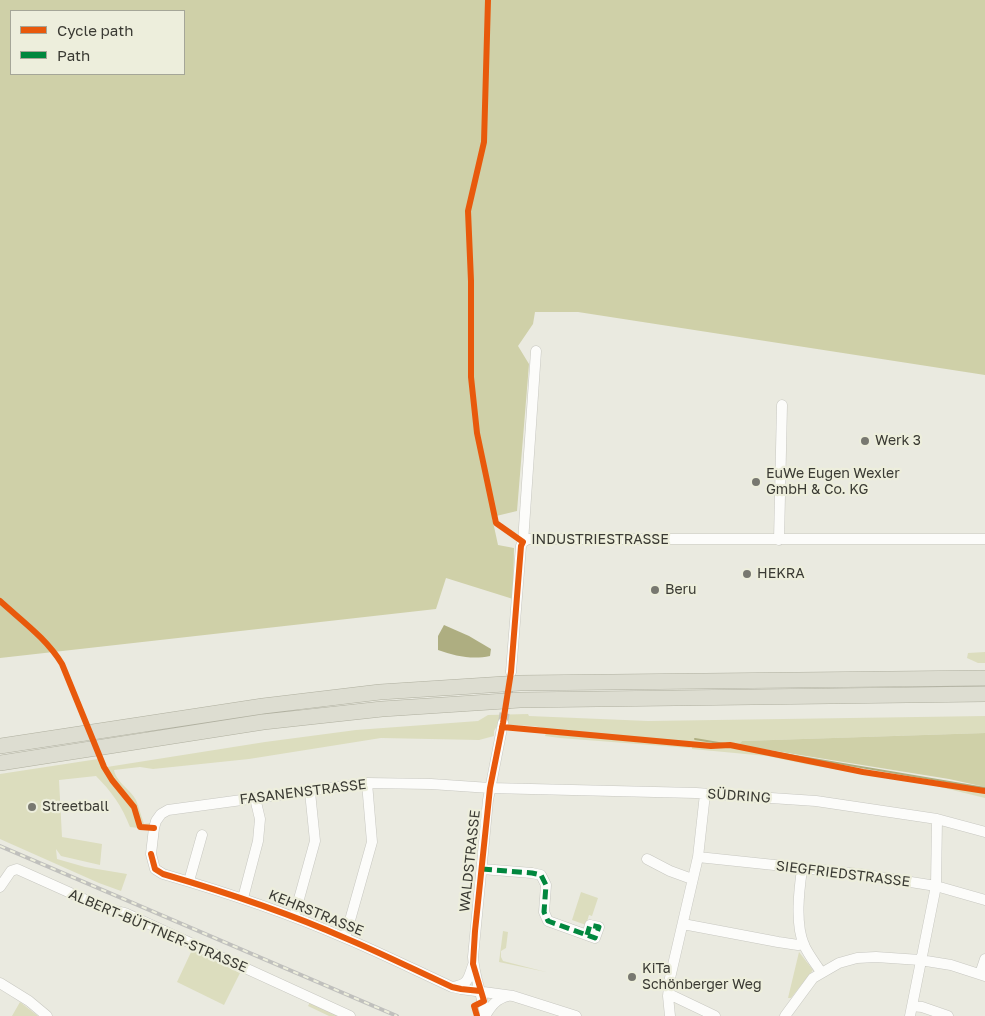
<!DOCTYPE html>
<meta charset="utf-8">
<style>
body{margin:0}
#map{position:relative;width:985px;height:1016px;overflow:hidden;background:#eaeae0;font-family:"Golos Text",sans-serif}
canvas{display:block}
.legend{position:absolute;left:10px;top:10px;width:175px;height:65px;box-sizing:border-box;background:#edeedc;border:1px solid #a5a698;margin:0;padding:6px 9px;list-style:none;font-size:15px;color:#3a3a33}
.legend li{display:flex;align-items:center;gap:10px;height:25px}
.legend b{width:25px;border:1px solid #a5a698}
</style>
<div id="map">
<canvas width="985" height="1016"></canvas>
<ul class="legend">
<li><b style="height:6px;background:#e8590c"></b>Cycle path</li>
<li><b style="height:6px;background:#00873e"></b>Path</li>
</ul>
</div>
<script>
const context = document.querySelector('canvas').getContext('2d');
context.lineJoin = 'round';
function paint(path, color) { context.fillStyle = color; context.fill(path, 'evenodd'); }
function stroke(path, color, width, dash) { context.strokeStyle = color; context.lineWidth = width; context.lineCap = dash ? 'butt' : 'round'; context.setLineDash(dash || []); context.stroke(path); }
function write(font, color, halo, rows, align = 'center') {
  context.font = font + ' "Golos Text",sans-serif'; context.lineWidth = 4.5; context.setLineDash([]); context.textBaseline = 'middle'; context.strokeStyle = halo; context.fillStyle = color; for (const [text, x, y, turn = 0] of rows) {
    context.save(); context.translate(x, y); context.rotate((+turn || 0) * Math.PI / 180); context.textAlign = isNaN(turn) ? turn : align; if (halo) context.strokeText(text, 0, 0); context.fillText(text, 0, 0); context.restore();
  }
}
const green = new Path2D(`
 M985 652V663H978L967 658 968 653Z
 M528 714 529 716 648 721 985 716V733L742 741 738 745 724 743 711 744 584 733 552 730 534 726 509 725V723H499L494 731V736L479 740 381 738 249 759 153 769 140 767 114 770C116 782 131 790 136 800 139 807 141 816 144 824L151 823V825L143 826 135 806 106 768 107 767 265 742 356 730 478 721 488 715Z
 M546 733 689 745 690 748 560 738 545 736Z
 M692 746 712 747 724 746 862 773 983 793H985V798L932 785 810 765 767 756 692 749Z
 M98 759 109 779 133 808 139 828 130 827C122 806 111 791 96 776L59 780 62 837 102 844 100 865 61 856 56 849 57 859 85 867 127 874 121 891 99 883 0 839V774Z
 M581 892 598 898 592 916 589 915 586 925 572 920Z
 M503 931 508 932 506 948 501 951V957L503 961 546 972 499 962Z
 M192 950 240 973 224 1005 177 982Z
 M799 952 813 970 791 998H788Z
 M20 1002 38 1016H12Z
 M310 1002 339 1016H329L308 1006Z`);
const forest = new Path2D(`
 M0 0H985V375L578 312H535L533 324 518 346 529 364 517 511 492 517 498 545 514 548 513 599 446 578 436 609 0 658ZM11 11H184V74H11Z
 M985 733V787L949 779 738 745 742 741Z`);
const water = new Path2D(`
 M444 625 469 636 491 649 490 656C472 660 455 656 438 650V636Z`);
const stream = new Path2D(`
 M695 739 985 788`);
const minorTunnel = new Path2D(`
 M503 723 510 678`);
const minor = new Path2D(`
 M779 540 782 405
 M523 542 528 539H985
 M511 672 521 546 523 542 536 351
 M698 857 860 874 936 886 985 900
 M647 859 670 871 692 879
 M482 869 532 873 541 875 546 885 544 912 548 921 595 938 599 927 590 925 587 935
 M802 869C799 891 795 924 804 945 808 954 815 963 821 972
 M189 881 202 835
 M0 887 11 871 17 869 104 908 125 913 350 1016
 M243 898 258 841 260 819 255 798
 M294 917 315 841 310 792
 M683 924 778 942 798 945 804 944
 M345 938 372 842 367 783
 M980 974 985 959
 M0 983 29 1001 47 1016
 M453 987C469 984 468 979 473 965
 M668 996 671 995 715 1016
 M912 1006 922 1007 948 1016
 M485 1016C483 996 474 977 473 957L488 800 503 723
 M485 1016C491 1006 496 999 508 996
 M576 1016 513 996 461 989 452 987C417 971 381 953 345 938 286 912 225 892 163 874L155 869 151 854 154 828 156 821 161 814 168 810 367 783 431 784 490 788 696 793 816 801 937 819 985 832
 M670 1016 668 996 670 978 698 857 705 794
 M785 1016 813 978 839 963 857 958 876 957 920 960 951 965 985 976
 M910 1016 936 886 937 819`);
const highway = new Path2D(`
 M0 746 263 706 380 692 520 683 985 678
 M0 763 263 722 382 709 520 700 985 694`);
const rail = new Path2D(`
 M0 846 397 1016`);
const quiet = new Path2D(`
 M482 869 532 873 541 875 546 885 544 912 548 921 595 938 599 927 590 925 587 935`);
const cycleway = new Path2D(`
 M0 601C22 621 47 639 62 664L104 767 112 780 134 807 140 827 154 828
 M502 727 711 746 730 745 863 772 985 791
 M151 854 155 869 163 874C225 892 286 912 345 938 381 953 417 971 452 987L461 989 480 991
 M477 1016 474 1006 484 1001 473 964 475 931 490 788 503 723 511 672 521 546 523 542 496 523 477 433 471 377V281L468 211 484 142 488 0`);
const markers = [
 [865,441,5,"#787870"],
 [756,482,5,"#787870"],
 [747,574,5,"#787870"],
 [655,590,5,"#787870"],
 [32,807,5,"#787870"],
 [632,977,5,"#787870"]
];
const poiNames = [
 ["Werk 3",875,441],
 ["EuWe Eugen Wexler",766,474],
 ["GmbH & Co. KG",766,490],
 ["HEKRA",757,574],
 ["Beru",665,590],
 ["Streetball",42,807],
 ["KiTa",642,969],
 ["Schönberger Weg",642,985]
];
const streetNames = [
 ["INDUSTRIESTRASSE",600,540],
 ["FASANENSTRASSE",303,792,-7],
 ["SÜDRING",739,796,4],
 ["WALDSTRASSE",470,861,-84],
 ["SIEGFRIEDSTRASSE",843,874,7],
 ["KEHRSTRASSE",316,913,22],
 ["ALBERT-BÜTTNER-STRASSE",158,931,23]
];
paint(green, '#dcddbe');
paint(forest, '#cfd0a8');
paint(water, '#aeae81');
stroke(stream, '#aeae81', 2);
stroke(minorTunnel, '#c7c7bd', 10, [10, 5]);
stroke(minor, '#c7c7c0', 11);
stroke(highway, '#afaf9f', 16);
stroke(minor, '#fcfcfa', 10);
stroke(highway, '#ddddd1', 15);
stroke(rail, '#c0c0bd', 4);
stroke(rail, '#edeedc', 2, [5.5]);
stroke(quiet, '#00873e', 5, [10, 5]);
stroke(cycleway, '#e8590c', 6);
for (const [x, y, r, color] of markers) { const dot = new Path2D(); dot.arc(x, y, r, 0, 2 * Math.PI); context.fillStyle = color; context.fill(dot); stroke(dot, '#edeedc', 2); }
write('14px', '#3a3a33', '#edeedc', poiNames, 'left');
write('14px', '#3a3a33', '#edeedc', streetNames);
</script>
